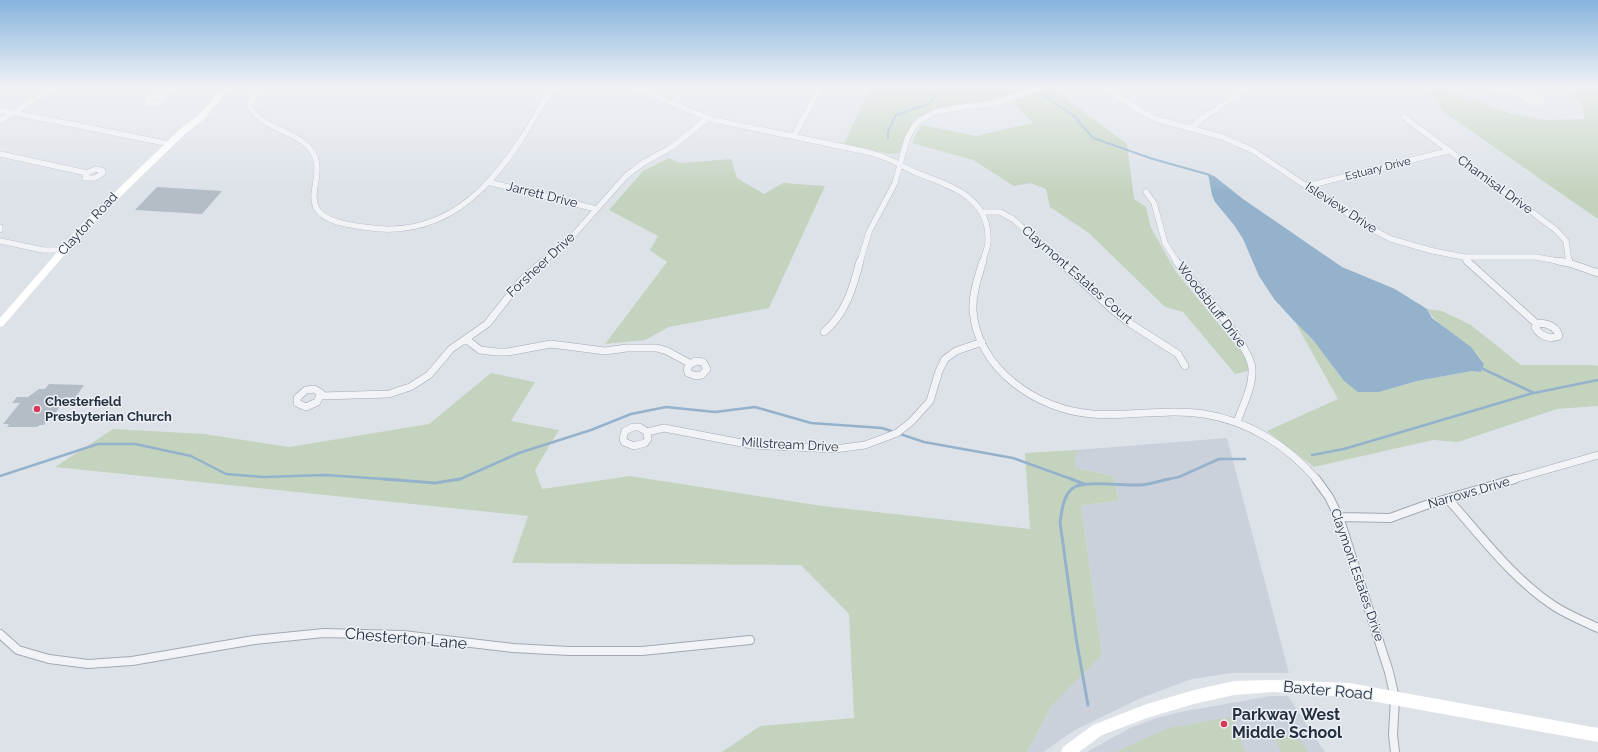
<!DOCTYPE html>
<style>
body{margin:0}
canvas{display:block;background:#dde2e9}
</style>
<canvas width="1598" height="752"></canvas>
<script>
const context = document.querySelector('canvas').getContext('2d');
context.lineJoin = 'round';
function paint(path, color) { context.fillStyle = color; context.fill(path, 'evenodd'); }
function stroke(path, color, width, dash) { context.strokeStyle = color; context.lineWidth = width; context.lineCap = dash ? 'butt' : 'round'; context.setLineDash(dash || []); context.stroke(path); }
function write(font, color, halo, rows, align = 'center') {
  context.font = font + ' Raleway,sans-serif'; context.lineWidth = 3; context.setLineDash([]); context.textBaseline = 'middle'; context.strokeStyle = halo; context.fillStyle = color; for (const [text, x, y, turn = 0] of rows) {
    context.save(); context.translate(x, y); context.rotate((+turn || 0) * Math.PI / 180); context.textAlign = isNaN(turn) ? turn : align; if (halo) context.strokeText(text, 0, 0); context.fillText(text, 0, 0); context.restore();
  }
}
const built = new Path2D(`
 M1227 438 1289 673H1232L1192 679 1141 698 1075 730 1043 752H1027L1051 707 1102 655 1081 505 1119 501 1113 476 1075 468 1076 450Z
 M1271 696H1288L1325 752H1087L1130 728 1154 719 1180 712Z`);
const green = new Path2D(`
 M871 86H1034L1004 98 955 106 915 121 907 132 903 144 899 153 890 154 844 144Z
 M1416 86H1434L1512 114 1546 120 1585 119 1581 102 1555 86H1598V219L1441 110 1439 101Z
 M1050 87 1127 144 1134 199 1146 207 1151 228 1176 272 1245 356 1252 370 1235 374 1183 312 1165 307 1089 233 1050 207 1046 189 1030 183 1014 186 973 160 912 143 917 132 922 125 976 136 1033 123 1012 101Z
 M669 158 680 163 731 159 737 178 764 194 783 183 825 186 769 308 669 327 645 340 605 344 667 262 650 250 658 236 609 210 643 171Z
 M1427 309 1442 311 1471 325 1521 365H1592L1598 366V406L1557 409 1458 442 1433 440 1314 467 1267 431 1338 399 1295 322 1313 340 1344 381 1379 392 1417 381 1472 371 1481 372 1484 364C1471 340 1441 332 1427 309Z
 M491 373 535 382 511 421 559 430 535 470 542 489 630 476 822 506 1030 529 1025 453 1076 450 1075 468 1113 476 1119 501 1081 505 1102 655 1051 707 1027 752H722L760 726 854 718 849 614 801 565 512 563 528 516 55 467 113 429 204 434 289 447 429 424Z
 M1231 717 1245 752H1116L1168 728Z
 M1273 732 1301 741 1307 752H1281Z`);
const water = new Path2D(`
 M1208 174 1214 176 1243 199 1342 267 1395 289 1427 309 1432 318 1471 347 1484 364 1481 372 1472 371 1417 381 1379 392H1358L1344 381 1313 340 1295 322 1274 299 1259 276 1243 239 1234 225 1215 202 1212 195Z`);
const streamFar2 = new Path2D(`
 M1039 92 1074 116 1093 138 1153 159 1210 175
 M888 138V131L896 115 929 104 941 86`);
const streamFar1 = new Path2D(`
 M1481 368 1534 393 1598 380
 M1312 455 1344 449 1533 393
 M0 476 98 444H135L191 456 226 474 263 477 326 475 398 480
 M458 480 519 453 591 430 631 414 666 407 715 412 755 407 811 423 882 428 924 442 1013 458 1074 480
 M1164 480 1179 477 1219 459H1245`);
const stream = new Path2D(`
 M384 479 435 483 460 479
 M1071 479 1084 484
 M1088 705 1076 638 1060 522C1062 511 1063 495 1073 488 1084 480 1126 486 1141 485 1150 484 1160 481 1169 479`);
const building = new Path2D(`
 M157 187 222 191 202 214 135 210Z
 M49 384 84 385 75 398 67 397 54 415H51L44 425H40L37 427H7L9 424H3L20 403H12L17 397H28L39 389H45Z`);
const streetFar2 = new Path2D(`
 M262 86 251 101 250 107C262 129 296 130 311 150 326 170 307 193 317 209 325 222 350 225 364 227 463 244 511 160 553 86
 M631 86 710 119 863 151C870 153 877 154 883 157 895 161 905 168 917 173 950 186 990 197 988 241 988 248 984 255 983 262
 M1103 86 1137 109 1156 119 1222 137 1252 150 1366 226 1391 239 1433 251 1464 257H1536L1563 262
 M1491 86 1525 97
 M1527 95 1540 98 1543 102 1535 103 1525 98Z
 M158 96 162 97 163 100 154 104 147 103 148 99Z
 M160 96 165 94 172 86
 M0 110 170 144
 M1404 117 1556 230 1566 241 1569 262
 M0 121 56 86
 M1192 128 1201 119 1251 86
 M794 136 821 86
 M0 154 87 173
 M96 169 103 171V173L95 178H85L87 173Z
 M488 182 596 209
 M1307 186 1448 151
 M1146 192 1154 203 1165 243 1177 262
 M981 212H1000L1013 219 1060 262
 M0 227V230
 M0 241 43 250H64
 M1464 257 1468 262
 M543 262 570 239 626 176 643 163 672 147 708 118
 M860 262 869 232 895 183 907 139 914 126 920 120 936 112 954 108 990 104 1010 98 1042 86`);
const streetFar1 = new Path2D(`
 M983 261C978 277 972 295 973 311 978 370 1038 410 1092 414 1129 417 1167 408 1204 414 1249 421 1288 446 1317 480
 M1059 261 1114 311 1131 324 1178 354 1185 366
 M1176 261C1193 282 1251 345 1252 369 1253 387 1243 405 1237 422
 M1467 261 1537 324
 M1558 261 1569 263 1598 273
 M1569 261V263
 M1540 323C1549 324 1557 327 1559 336 1549 340 1540 336 1535 327Z
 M824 332C846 313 853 288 860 261
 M466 339 480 350 497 352H508L551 344 605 351 627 348H657L667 351 691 364
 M696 361 703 362 707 369 702 375 696 376 688 373 687 369 690 364Z
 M314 389 321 393 317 402 306 407 297 403V398L306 390Z
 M321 396 389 394 410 387 429 375 451 349 487 324 521 281 544 261
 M639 427 647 432 648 439 645 443 634 446 624 442 623 438 625 431 633 427Z
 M647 432 664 428 752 445 835 449 865 445 897 433 911 422 930 401 939 371 945 359 956 351 982 342
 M1511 480 1598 455`);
const street = new Path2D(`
 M1316 479 1329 497 1339 517 1389 672 1395 698 1393 735 1395 752
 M1448 499C1481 536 1512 578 1554 606 1568 615 1583 621 1598 628
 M1339 517 1390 518 1426 505 1515 479
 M0 634 18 650 49 659 88 664 132 661 254 640 324 633 403 635 513 648 569 651H642L750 640`);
const secondary = new Path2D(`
 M224 86H231L205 118 186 133 85 231 3 326 0 327V318L79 227 180 129 199 115Z
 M1273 680 1349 683 1598 728V742L1349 697 1273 692 1234 695 1194 704 1147 718 1102 735 1079 752H1061L1063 747 1093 725 1147 704 1194 690 1234 681Z`);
const markers = [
 [37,409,4,"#d93757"],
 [1224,724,4,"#d93757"]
];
const farStreetnames = [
 ["Estuary Drive",1378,169,-14]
];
const streetNames = [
 ["Chamisal Drive",1495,185,36],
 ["Jarrett Drive",542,195,14],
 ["Isleview Drive",1341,208,33],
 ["Clayton Road",88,224,-47],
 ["Forsheer Drive",541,265,-43],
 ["Claymont Estates Court",1077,275,41],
 ["Woodsbluff Drive",1211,305,52],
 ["Millstream Drive",790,445,3],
 ["Narrows Drive",1469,493,-16],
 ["Claymont Estates Drive",1357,575,71]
];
const poiNames = [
 ["Chesterfield",45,402],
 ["Presbyterian Church",45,417]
];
const nearStreetnames = [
 ["Chesterton Lane",406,639,5],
 ["Baxter Road",1328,691,5]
];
const nearPoinames = [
 ["Parkway West",1232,715],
 ["Middle School",1232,733]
];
paint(built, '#cbd1db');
paint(green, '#c4d3be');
paint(water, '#95b2cc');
stroke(streamFar2, '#95b2cc', 2);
stroke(streamFar1, '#95b2cc', 2.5);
stroke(stream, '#95b2cc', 3);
paint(building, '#b4bcc6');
stroke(streetFar2, '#a2a9b3', 6);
stroke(streetFar1, '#a2a9b3', 8);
stroke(street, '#a2a9b3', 10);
stroke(streetFar2, '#f1f3f7', 5.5);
stroke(streetFar1, '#f1f3f7', 7);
stroke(street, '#f1f3f7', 8);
paint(secondary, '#fff');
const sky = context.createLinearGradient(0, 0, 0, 192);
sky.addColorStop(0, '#87b3dd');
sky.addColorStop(0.45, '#f0f2f5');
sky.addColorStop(1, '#f0f2f500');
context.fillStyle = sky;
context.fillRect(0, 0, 1598, 192);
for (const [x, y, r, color] of markers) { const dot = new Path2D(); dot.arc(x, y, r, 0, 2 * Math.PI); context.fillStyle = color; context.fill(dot); stroke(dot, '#edf1f6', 1.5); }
write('11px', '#253141', '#edf1f6', farStreetnames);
write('13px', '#253141', '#edf1f6', streetNames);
write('bold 13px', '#253141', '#edf1f6', poiNames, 'left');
write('16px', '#253141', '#edf1f6', nearStreetnames);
write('bold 16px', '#253141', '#edf1f6', nearPoinames, 'left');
</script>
